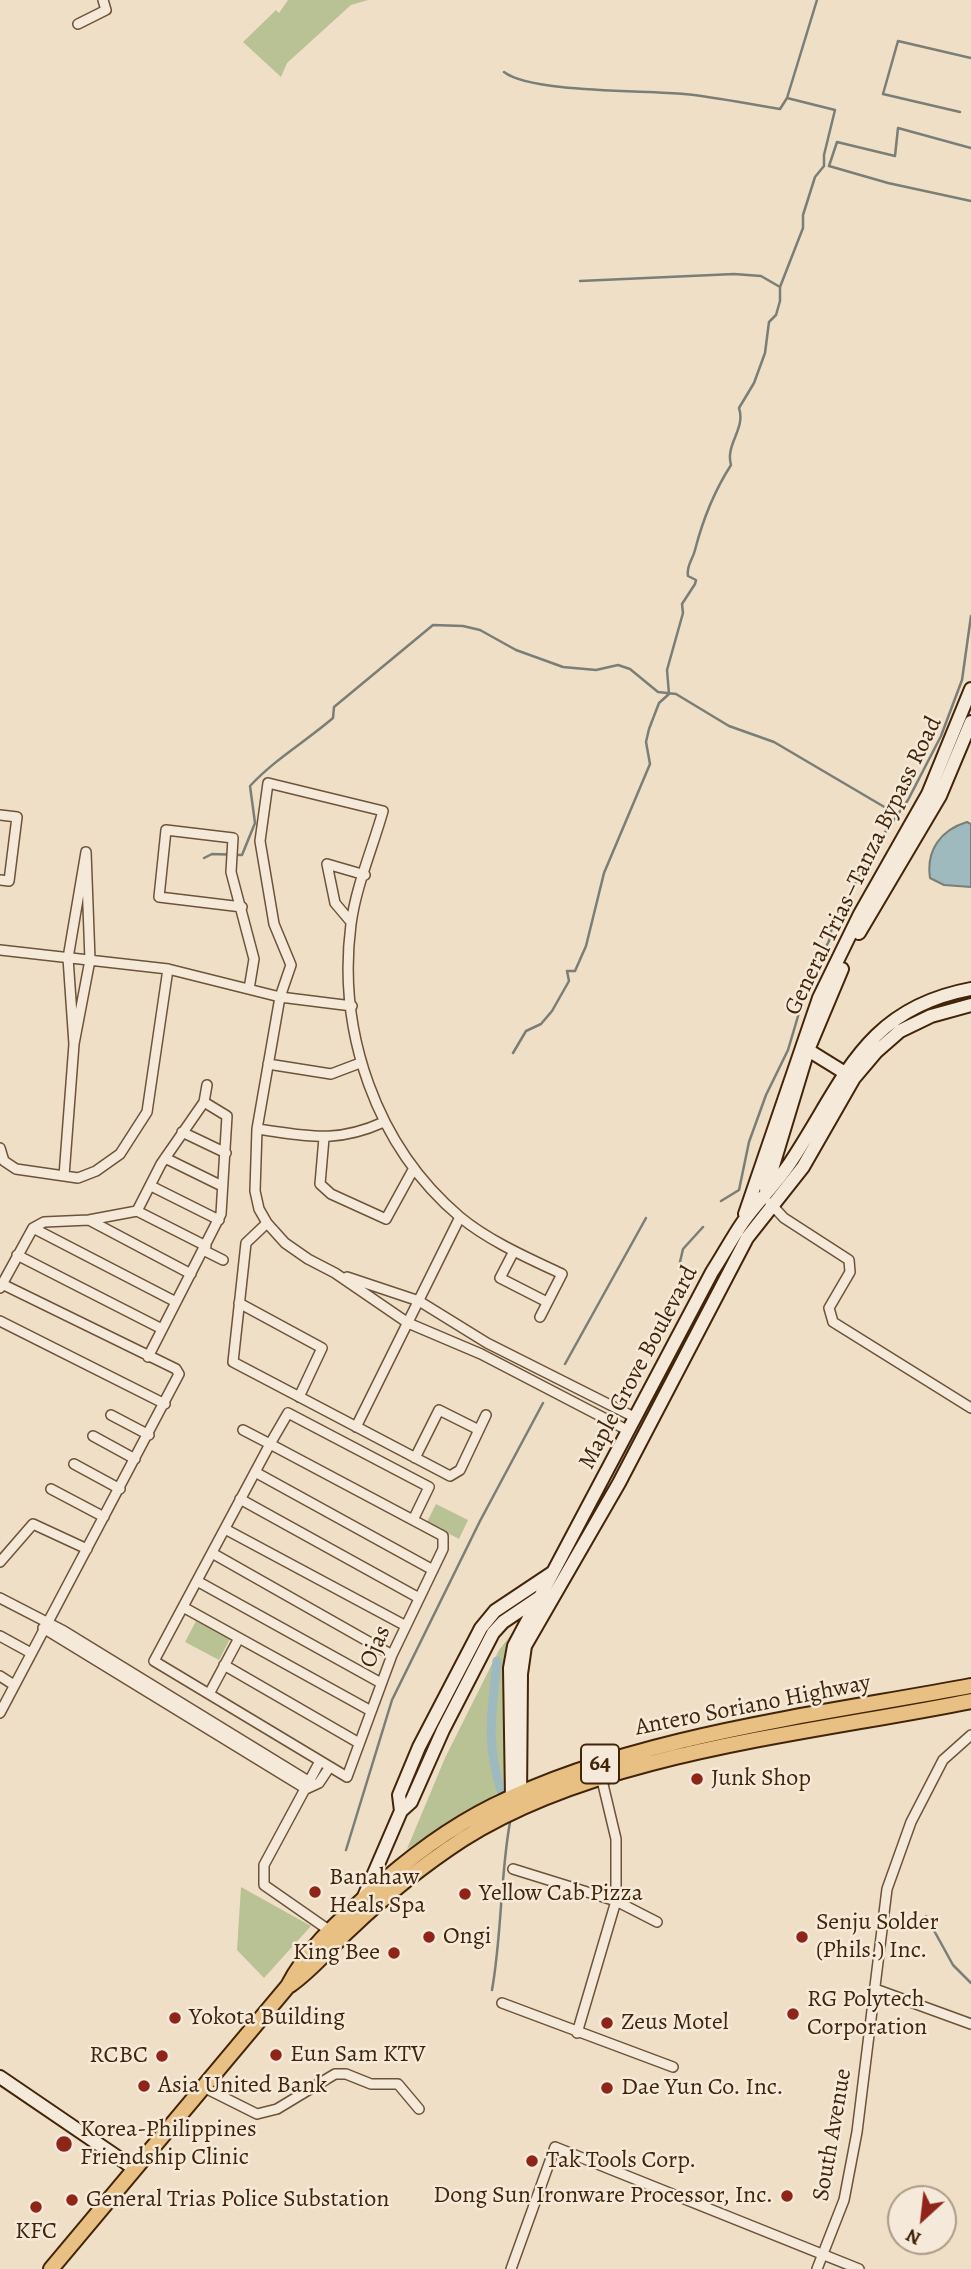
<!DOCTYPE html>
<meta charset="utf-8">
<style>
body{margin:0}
#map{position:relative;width:971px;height:2269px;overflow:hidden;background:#efdfc6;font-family:Alegreya,serif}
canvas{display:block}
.north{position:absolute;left:887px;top:2185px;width:70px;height:70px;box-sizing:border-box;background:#f5eada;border:2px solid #ad9b86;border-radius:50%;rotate:207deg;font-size:19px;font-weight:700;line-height:28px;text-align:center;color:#422409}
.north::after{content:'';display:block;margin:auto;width:24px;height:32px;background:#8f2418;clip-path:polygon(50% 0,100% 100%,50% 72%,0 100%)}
</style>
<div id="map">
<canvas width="971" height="2269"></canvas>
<div class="north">N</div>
</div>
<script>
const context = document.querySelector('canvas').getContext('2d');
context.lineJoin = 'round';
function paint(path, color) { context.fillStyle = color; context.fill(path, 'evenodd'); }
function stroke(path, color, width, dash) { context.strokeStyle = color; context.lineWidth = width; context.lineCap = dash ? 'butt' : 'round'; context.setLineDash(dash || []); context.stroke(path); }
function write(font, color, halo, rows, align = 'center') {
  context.font = font + ' Alegreya,serif'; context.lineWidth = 5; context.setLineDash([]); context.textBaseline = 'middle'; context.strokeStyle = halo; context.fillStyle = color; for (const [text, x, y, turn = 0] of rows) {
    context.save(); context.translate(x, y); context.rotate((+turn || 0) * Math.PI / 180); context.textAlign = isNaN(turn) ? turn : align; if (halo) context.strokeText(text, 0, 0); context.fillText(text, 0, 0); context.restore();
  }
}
const green = new Path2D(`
 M288 0H368L351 5 287 63 281 77 243 42 276 10 279 13Z
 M436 1504 468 1520 459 1539 427 1522Z
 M196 1621 230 1639 219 1660 185 1642Z
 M511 1635 504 1659V1789L407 1849 445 1758 499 1650Z
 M241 1887 311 1926 264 1978 237 1950Z`);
const water = new Path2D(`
 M967 822 971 824V887L944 885 930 878C926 851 940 830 967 822Z`);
const stream = new Path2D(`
 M504 72C531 93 644 90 684 94 716 97 748 104 780 109L787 98
 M960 112 883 94 898 41 971 58
 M829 166 837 142 895 156 898 128 971 148
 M829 166 888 183 971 201
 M580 281 734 274 761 276 780 287
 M204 858 212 854 242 855 255 823 250 786C275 759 305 742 333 718L334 707 433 625 463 626 480 630 516 650 563 667 596 670 618 665 630 669 658 692 676 694 729 726 774 742 898 815
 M513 1053 526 1031 541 1024 552 1011 569 981 567 971H575L586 946 604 873 650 764 646 742 649 729 659 703 669 694 667 670 683 613 682 604 695 584 696 580 688 576C686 566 693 559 695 550 703 519 713 493 731 465 725 444 746 429 739 408L754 383 765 353 769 322 776 315 780 301V287L803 228V215L815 177 824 166V155L835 110 787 98 817 0
 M721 1201 739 1190 749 1142 766 1095 788 1050 809 979 829 941 832 927 874 848 908 800 941 736 962 680 971 616
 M680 1262 683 1249 703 1227
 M565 1364 646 1218
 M346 1850 392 1700 480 1521 543 1403
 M926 1916 953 1965 971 1983
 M492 1990C502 1934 500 1878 510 1822`);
const canal = new Path2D(`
 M497 1661C492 1711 485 1744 502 1793`);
const street = new Path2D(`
 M78 24 106 10 103 0
 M0 815 17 817 9 881 0 880
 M242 907 159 897 166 830 233 838 231 872 254 959 249 989
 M351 922 335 903 327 864 365 875
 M0 950 168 969 280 997 352 1006
 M268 1064 331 1074 360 1063
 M204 1102 207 1085
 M257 1129C308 1136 335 1144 384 1122
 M182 1132 226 1153
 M324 1138 320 1184 331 1194 386 1219 414 1168
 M0 1148 4 1161 16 1169 78 1178 96 1171 120 1154 147 1112 168 969
 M165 1158 222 1186
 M64 1176 74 1044 90 960 86 852 68 958 74 1044
 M151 1186 219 1220
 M770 1203 784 1218 849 1260 850 1272 829 1308 833 1322 971 1408
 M137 1211 206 1246
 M89 1220 191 1274
 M267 1223 246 1243 233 1362 450 1476 460 1470 486 1415
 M33 1228 176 1302
 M203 1250 223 1260
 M514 1251 500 1278 547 1302
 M17 1255 162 1329
 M347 1277 419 1301 487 1343 636 1418
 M0 1288 33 1228 44 1222 89 1220 137 1211 161 1164 204 1102 227 1116 221 1214 148 1357
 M239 1303 322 1348 299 1397
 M540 1317 562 1274C528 1258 489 1241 460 1217 376 1146 337 1032 351 924 356 886 373 847 383 811L268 783 260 841 274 924 291 965 280 997 257 1129 255 1191 259 1209 267 1223 285 1243 308 1259 335 1273 408 1323 481 1354 629 1431
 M0 1321 165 1404
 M111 1415 149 1435
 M356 1427 460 1217
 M243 1430 270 1444 443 1536V1549L392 1655 347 1777 154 1661 270 1444 288 1413 429 1487 413 1520
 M93 1436 135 1459
 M415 1458 439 1410 479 1430
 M74 1464 120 1489
 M255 1472 433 1570
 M51 1489 104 1517
 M240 1499 419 1598
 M225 1529 406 1626
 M212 1553 392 1655
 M0 1562 33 1524 87 1549
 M197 1581 381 1683
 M0 1598 64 1631 310 1782
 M183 1607 371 1711
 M43 1628 306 1789 319 1783 329 1768
 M0 1636 31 1653
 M224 1665 359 1743
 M0 1676 14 1685
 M209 1694 239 1638
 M0 1713 179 1374 176 1369 2 1284
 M319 1763 264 1865V1885L333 1933
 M513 1869 616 1901 657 1922
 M875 1989 971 2024
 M502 2003 673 2067
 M577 2033 616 1901V1839L601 1776
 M203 2087 257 2114 277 2109 335 2074H346L371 2084H398L419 2109
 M511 2269 555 2147 859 2269
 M817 2269 844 2200 857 2132 887 1889 911 1822 943 1760 971 1735`);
const secondary = new Path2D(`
 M859 933 940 796 971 722
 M808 1050 850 1076
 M766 1189 808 1050 842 969
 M745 1214 819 998 860 914 928 794 971 689
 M520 1801 521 1674 525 1646 619 1483 747 1238 803 1167 854 1078 876 1052 900 1031 931 1016 971 1005
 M515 1804 512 1797 510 1668 514 1646 712 1272C723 1255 732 1238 743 1222 758 1201 776 1184 790 1163 844 1082 863 1009 971 989
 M401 1811 399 1795 419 1747 481 1628 495 1611 552 1573
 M363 1899 401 1811 411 1802 443 1730 493 1633 503 1622 540 1597
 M0 2077 135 2169`);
const primary = new Path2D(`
 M290 1985C313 1969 330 1947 351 1928 386 1895 423 1865 463 1839 599 1752 813 1733 971 1701
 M51 2269 288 1986C307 1949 338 1922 368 1895 406 1860 447 1829 493 1806 633 1736 817 1715 971 1686`);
const markers = [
 [697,1779,7,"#8f2418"],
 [315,1892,7,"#8f2418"],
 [465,1894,7,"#8f2418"],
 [429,1937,7,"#8f2418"],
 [802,1937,7,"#8f2418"],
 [394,1953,7,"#8f2418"],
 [793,2014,7,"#8f2418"],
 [175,2018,7,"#8f2418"],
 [607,2023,7,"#8f2418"],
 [276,2055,7,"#8f2418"],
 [162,2056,7,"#8f2418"],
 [144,2086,7,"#8f2418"],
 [607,2088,7,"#8f2418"],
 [64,2144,9,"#8f2418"],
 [532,2161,7,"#8f2418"],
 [787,2196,7,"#8f2418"],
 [72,2200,7,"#8f2418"],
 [36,2207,7,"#8f2418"]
];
const shields = [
 [600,1764,38]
];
const shieldNames = [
 ["64",600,1764]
];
const streetNames = [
 ["General Trias–Tanza Bypass Road",864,866,-64],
 ["Maple Grove Boulevard",639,1368,-62],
 ["Ojas",376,1647,-67],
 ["Antero Soriano Highway",753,1706,-11],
 ["South Avenue",833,2135,-80]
];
const poiNames = [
 ["Junk Shop",711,1779],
 ["Banahaw",329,1878],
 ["Heals Spa",329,1906],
 ["Yellow Cab Pizza",479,1894],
 ["Senju Solder",816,1923],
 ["(Phils.) Inc.",816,1951],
 ["Ongi",443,1937],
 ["King Bee",380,1953,"right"],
 ["RG Polytech",807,2000],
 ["Corporation",807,2028],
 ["Yokota Building",189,2018],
 ["Zeus Motel",621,2023],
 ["Eun Sam KTV",290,2055],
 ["RCBC",148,2056,"right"],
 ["Asia United Bank",158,2086],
 ["Dae Yun Co. Inc.",621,2088],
 ["Korea-Philippines",80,2130],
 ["Friendship Clinic",80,2158],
 ["Tak Tools Corp.",546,2161],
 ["Dong Sun Ironware Processor, Inc.",773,2196,"right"],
 ["General Trias Police Substation",86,2200],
 ["KFC",36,2232,"center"]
];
paint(green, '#b9c295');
paint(water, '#9fbabf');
stroke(water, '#7a7e76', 2);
stroke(stream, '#7a7e76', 2.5);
stroke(canal, '#9fbabf', 9);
stroke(street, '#6d5338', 12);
stroke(secondary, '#422409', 16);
stroke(primary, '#422409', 18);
stroke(street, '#f5eada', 9);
stroke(secondary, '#f5eada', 12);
stroke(primary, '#e8c083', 14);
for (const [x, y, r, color] of markers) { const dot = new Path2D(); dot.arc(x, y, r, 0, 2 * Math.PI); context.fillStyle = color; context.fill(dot); stroke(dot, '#f5eada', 2.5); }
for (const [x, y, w] of shields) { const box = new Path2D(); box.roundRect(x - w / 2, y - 19.5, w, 39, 5); context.fillStyle = '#f5eada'; context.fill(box); stroke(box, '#422409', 2); }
write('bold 23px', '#422409', null, shieldNames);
write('24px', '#422409', '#f5eada', streetNames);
write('24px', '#422409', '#f5eada', poiNames, 'left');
</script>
